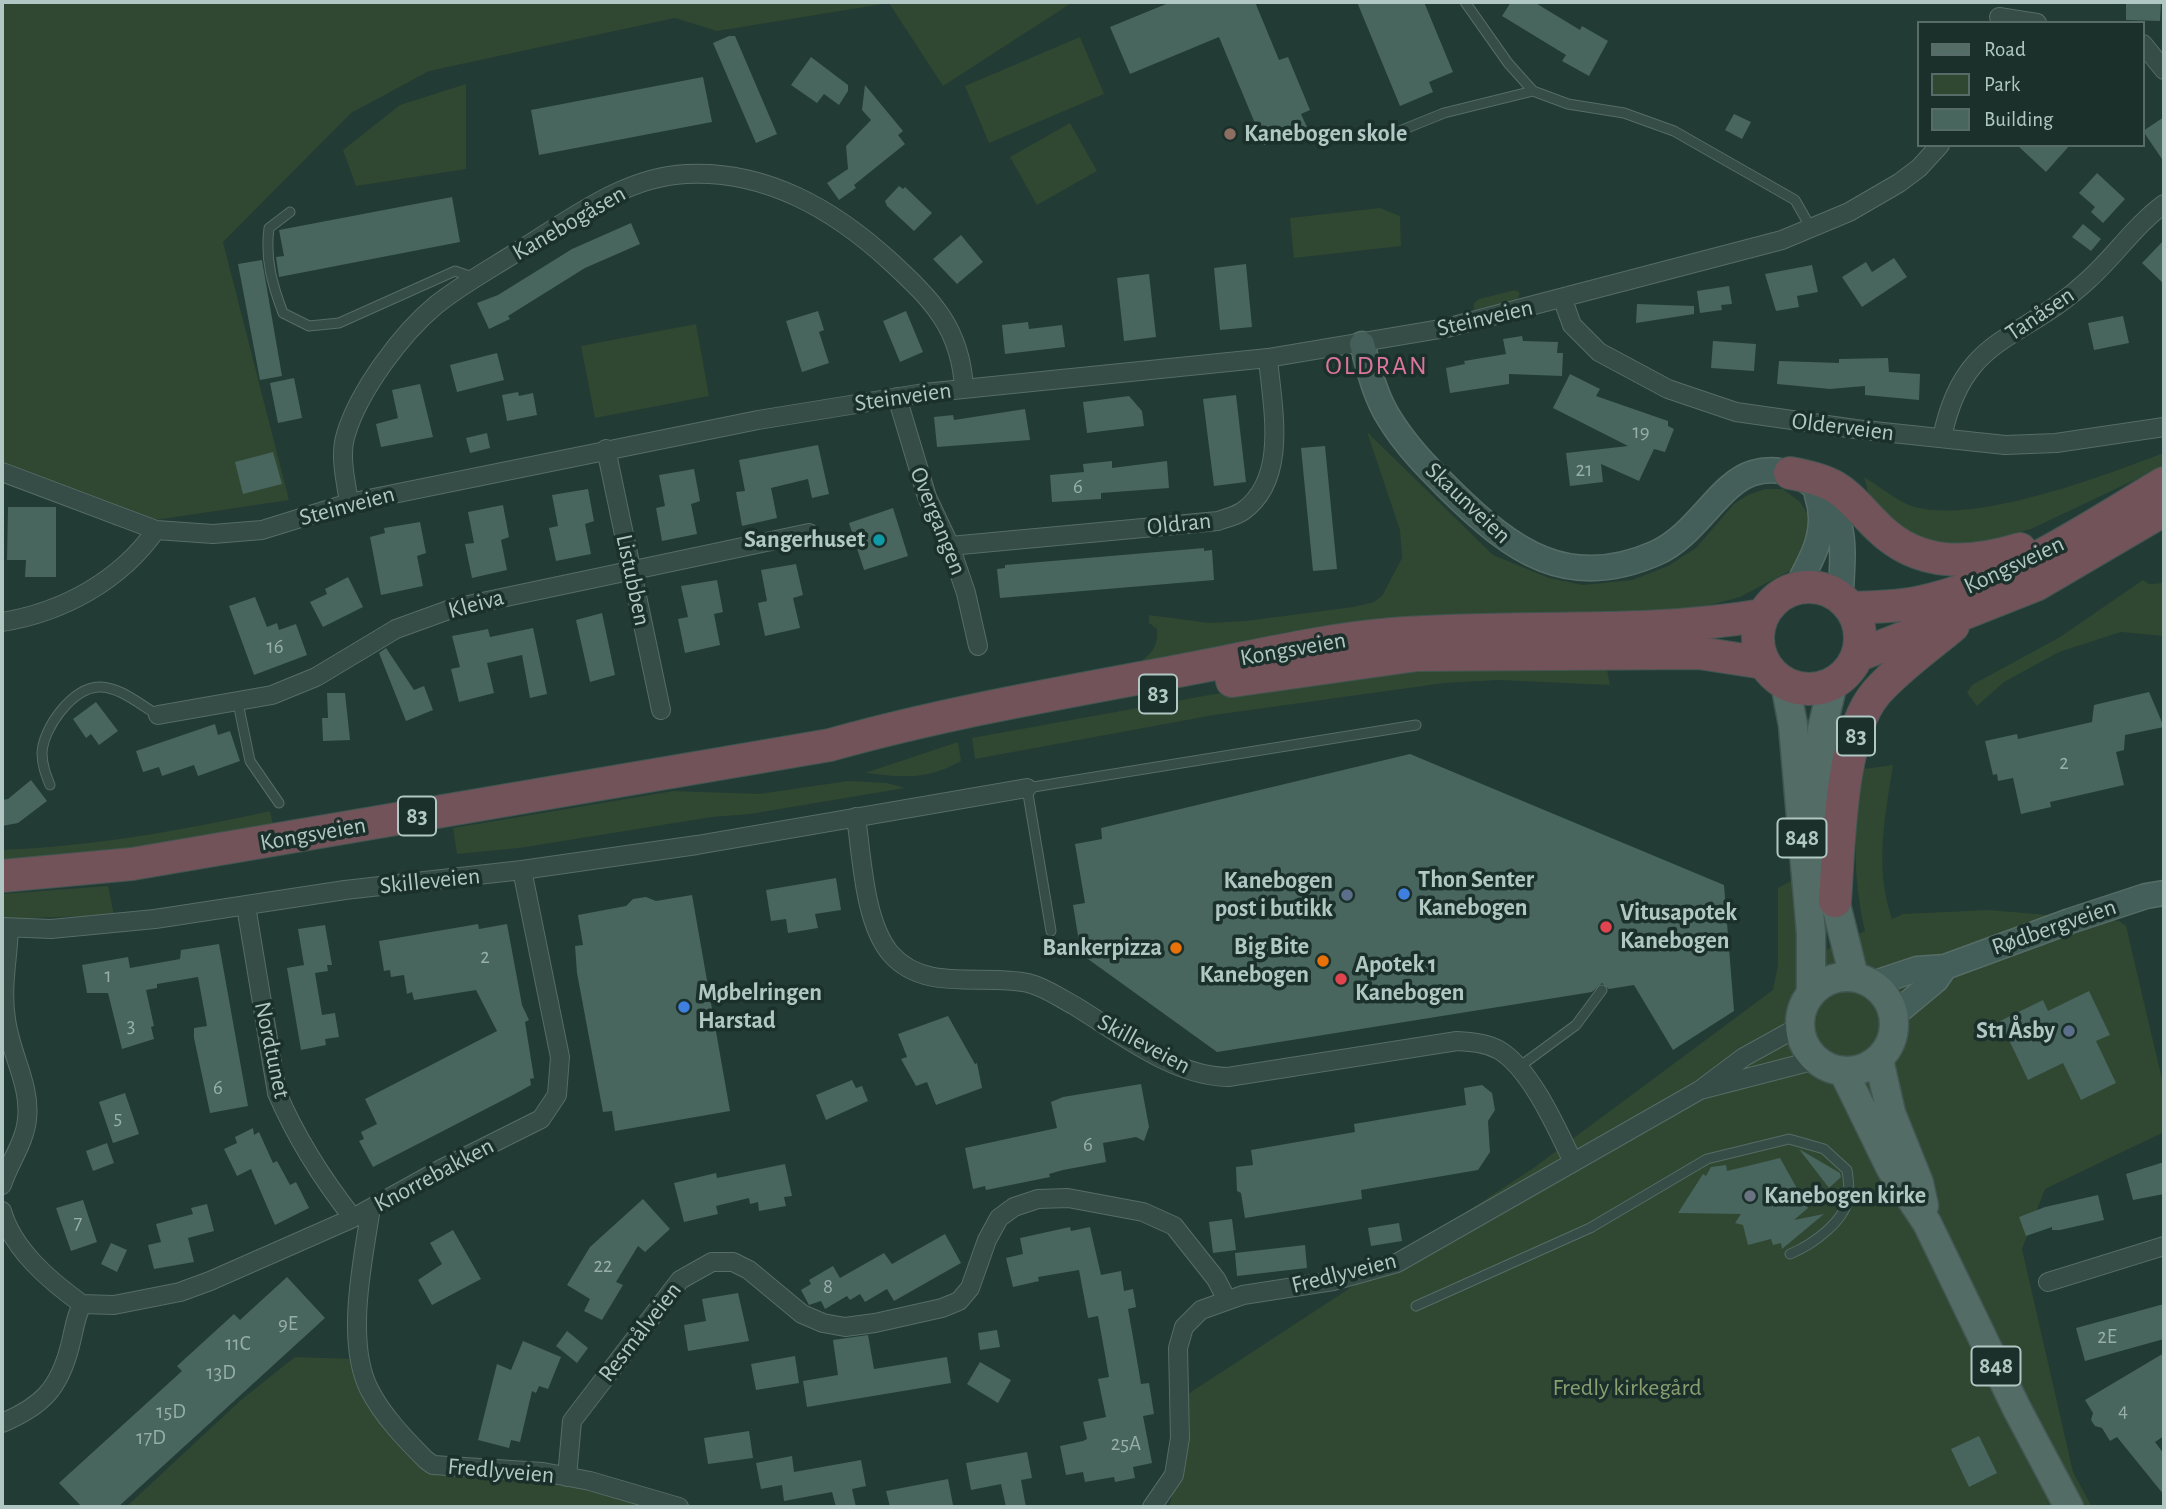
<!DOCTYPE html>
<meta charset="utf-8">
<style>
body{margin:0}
#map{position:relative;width:2166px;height:1509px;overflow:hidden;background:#223b35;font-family:"Alegreya Sans",sans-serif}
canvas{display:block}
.frame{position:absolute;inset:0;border:4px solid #b1c7c3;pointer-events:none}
.legend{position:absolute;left:1917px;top:21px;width:228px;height:126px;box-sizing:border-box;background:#1b302b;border:2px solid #576c68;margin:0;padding:9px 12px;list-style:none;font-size:21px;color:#b1c7c3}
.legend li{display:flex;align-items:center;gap:14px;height:35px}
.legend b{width:35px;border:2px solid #576c68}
</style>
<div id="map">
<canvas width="2166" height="1509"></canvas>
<div class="frame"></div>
<ul class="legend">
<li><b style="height:9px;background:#546c66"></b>Road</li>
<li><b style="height:19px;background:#304732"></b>Park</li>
<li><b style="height:19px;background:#48655e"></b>Building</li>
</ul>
</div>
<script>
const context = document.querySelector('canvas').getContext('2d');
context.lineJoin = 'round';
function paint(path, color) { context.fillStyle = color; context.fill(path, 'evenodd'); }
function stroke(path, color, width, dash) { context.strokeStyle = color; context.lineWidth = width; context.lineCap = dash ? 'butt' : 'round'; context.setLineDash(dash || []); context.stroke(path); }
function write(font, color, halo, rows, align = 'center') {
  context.font = font + ' "Alegreya Sans",sans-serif'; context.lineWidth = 7; context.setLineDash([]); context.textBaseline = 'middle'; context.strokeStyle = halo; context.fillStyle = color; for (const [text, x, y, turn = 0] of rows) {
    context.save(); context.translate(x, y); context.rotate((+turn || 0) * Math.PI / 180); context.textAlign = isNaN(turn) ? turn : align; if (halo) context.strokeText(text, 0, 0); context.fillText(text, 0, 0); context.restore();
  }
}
const green = new Path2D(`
 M2 2H1073L943 86 889 3 717 31 675 18 429 71 351 113 223 242 289 500 115 526 2 475Z
 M1080 37 1104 94 989 143 965 86Z
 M466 84V169L356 186 343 150 400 105Z
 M1070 123 1097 171 1037 205 1010 157Z
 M1380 208 1400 216 1401 246 1294 258 1290 218Z
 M1515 290 1520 293 1517 301 1474 310V303L1479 299Z
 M696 324 709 396 595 418 581 346Z
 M1367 432 1493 555 1549 578 1583 585 1632 580 1668 566 1696 548 1734 504 1748 495 1765 489H1783L1800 502 1809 516 1808 537 1793 569 1740 597 1682 613 1140 662C1153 652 1158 646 1157 629L1149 623V615L1209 623 1246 621 1353 607 1374 602 1382 596 1402 558 1400 530Z
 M2163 453 2164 466 2031 529 1968 546 1930 542 1896 525 1870 500 1864 477C1879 486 1898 502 1915 507 1976 524 2104 476 2163 453Z
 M2143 580 2149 584 2164 583V636L2121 632 2059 652 2004 682 1977 706 1967 693 1972 685 2060 637Z
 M1493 666 1607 670 1610 685 1498 680 1444 683 1214 715 975 759 972 738 1209 695 1391 667Z
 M958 742 961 761C924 781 905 777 865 773Z
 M1893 765C1885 818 1874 866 1892 919L1903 914 1988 910 2119 921 2126 926 2164 1088V1132L2045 1189 2022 1249 2073 1472 2092 1507H2084L2080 1502 2081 1507H1169L1190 1428 1185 1396 1532 1169 1773 990 1778 965V888L1793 880 1798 941 1796 973 1835 944 1865 931C1853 879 1852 821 1864 769Z
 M848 781 887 783 905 788 750 814 712 817 519 848 457 854 453 828 673 791 759 794Z
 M270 811 273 825 68 857 2 862V850C93 846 180 831 270 811Z
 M108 886 114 915 2 919V894Z
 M295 1357 354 1359 414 1452 585 1475 699 1507H126L241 1400Z`);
const building = new Path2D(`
 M1171 2H1255L1279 60 1288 57 1310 110 1301 114 1307 127 1264 145 1219 37 1130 74 1110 27Z
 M1357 2H1424L1453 72 1429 82 1433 92 1400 106Z
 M1511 2H1534L1580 30 1582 26 1608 41 1589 76 1562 61 1566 55 1502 16Z
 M2126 2H2161L2160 21 2126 20Z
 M729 36H735L777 134 756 143 713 43Z
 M811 57 848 85V91L839 105 824 94 817 103 791 85Z
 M703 77 712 122 539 155 531 110Z
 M865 85 903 131 898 135 905 144 854 185 856 188 839 200 827 183 848 169 846 146 871 120 862 110Z
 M1734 114 1751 122 1742 139 1725 130Z
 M2164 117V162L2143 131Z
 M2017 145H2070L2046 172Z
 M2097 173 2125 199 2103 223 2091 212 2095 207 2079 193Z
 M899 186 903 189 905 187 932 213 914 231 887 206 885 201Z
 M452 197 460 242 279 277 276 257 284 256 279 230Z
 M631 223 640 244 585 268 508 316 510 319 489 329 477 303 498 295 572 249Z
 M2083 224 2101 239 2091 251 2072 237Z
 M961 235 983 262 957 284 933 259Z
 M2164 240V284L2142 263Z
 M1894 258 1907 277 1862 307 1842 277 1866 262 1872 272Z
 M262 260 282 376 260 380 238 264Z
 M1246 264 1252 327 1220 330 1214 268Z
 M1812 265 1818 292 1797 296 1799 307 1776 311 1765 274Z
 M1149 274 1156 337 1124 341 1117 278Z
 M1729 286 1732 304 1721 305 1722 310 1700 313 1697 291Z
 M1637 304 1694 306V314L1636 323Z
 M818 311 824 330 819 332 829 363 802 372 786 321Z
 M906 311 923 352 900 362 883 321Z
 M2123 316 2129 343 2094 350 2088 323Z
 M1028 322 1029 329 1062 325 1065 347 1005 354 1002 325Z
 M1522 336 1523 341 1558 342 1557 353H1563L1562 376 1509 374V384L1450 393 1446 368 1465 364 1464 361 1506 354 1503 339Z
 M1713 341 1756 344 1754 371 1711 368Z
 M497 353 504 380 457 392 450 365Z
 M1888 358 1889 372 1920 374 1919 400 1865 395V386L1830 389 1777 384 1779 361 1839 363V359Z
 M1570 374 1600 389 1596 396 1668 421V426L1674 429 1665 452 1654 449 1639 481 1601 464 1603 482 1570 486 1566 453 1628 446 1553 408Z
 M294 378 302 418 278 423 270 383Z
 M420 384 433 437 381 447 376 424 398 418 392 390Z
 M518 392 519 396 533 393 537 415 507 421 502 395Z
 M1236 395 1246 482 1214 486 1203 399Z
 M1129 396 1142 411 1144 426 1087 433 1083 402Z
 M1025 409 1030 440 937 447 934 417 953 415 954 420Z
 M487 433 490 448 470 453 466 438Z
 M818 445 829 494 812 498 808 479 771 488 777 518 742 526 736 492 745 491 739 460Z
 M1325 446 1337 569 1313 571 1301 448Z
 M273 452 282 484 243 494 235 462Z
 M1112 461V468L1167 461 1169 488 1101 493V499L1052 502 1050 475 1084 472 1083 464Z
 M694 469 700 501 691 504 697 534 662 541 656 508 665 506 659 475Z
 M588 489 594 521 585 524 591 554 556 561 549 528 558 526 552 495Z
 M503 505 509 537 501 540 507 570 472 578 465 544 474 543 468 512Z
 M8 507H56V577H25L26 560H7Z
 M893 508 908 556 864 570 849 523Z
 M420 522 426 553 417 556 423 586 381 595 370 537 385 533 384 528Z
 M1204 548V551L1212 550 1214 580 1000 598 997 569 1005 568V565Z
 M796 564 803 595 793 598 800 628 765 636 758 603 767 601 761 570Z
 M348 577 363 607 323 627 310 602 327 594 325 589Z
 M717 580 723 612 714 614 720 645 685 653 678 619 688 617 681 586Z
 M255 597 267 627 277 623 279 630 296 624 307 655 254 675 229 606Z
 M602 613 615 675 590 682 576 620Z
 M533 628 547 694 530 698 522 655 487 663 494 693 459 702 451 669 460 667 452 636 488 629 490 637Z
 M386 648 414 690 424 686 433 710 406 721 379 653Z
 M2149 692 2164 727 2125 735 2124 750 2116 752 2124 785 2050 802 2051 807 2021 814 2013 778 1998 781 1997 774 1993 775 1985 741 2017 734 2018 739 2092 722 2094 705Z
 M327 693H345L350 740 323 741 322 718H328Z
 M96 702 118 731 99 745 91 734 86 738 73 719Z
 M215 724 218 735 230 731 240 761 198 776 194 765 162 776 159 767 143 772 136 751Z
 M1410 754 1724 885 1734 1011 1673 1050 1634 985 1609 989 1602 983 1592 992 1217 1052 1081 954 1073 905 1085 903 1075 844 1102 839 1101 828Z
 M31 780 47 801 18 823 2 826V800L8 799Z
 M836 878 841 910 815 914 818 928 788 933 786 919 771 921 766 890Z
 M692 895 730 1111 615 1131 612 1111 603 1112 577 973 575 946 583 945 578 915 626 906 633 899 646 897 656 901Z
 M478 924 479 929 507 924 522 1005 529 1020 525 1022 534 1078 530 1079 531 1085 513 1095 373 1167 359 1141 364 1139 361 1132 377 1124 365 1099 497 1031 476 990 414 1000 412 992 407 994 404 975 391 977 390 970 384 971 379 941Z
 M325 925 332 965H327L328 971 315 973 322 1015 335 1013 339 1037 325 1039 326 1045 301 1050 287 968 304 965 298 929Z
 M219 944 248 1106 210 1113 194 1038V1028L207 1026 198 977 157 984V988L146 990 154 1026 151 1027 154 1039 122 1049 108 993H87L82 965 128 957 130 968 180 959 181 950Z
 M2089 991 2110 1035 2096 1041 2116 1083 2081 1100 2063 1063 2028 1080 2000 1021 2043 1000 2048 1011Z
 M948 1016 975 1064 977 1063 982 1088 936 1105 927 1082 916 1086 901 1059 907 1057 898 1034Z
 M852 1080 856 1088 862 1086 868 1101 826 1120 816 1095Z
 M1141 1084 1149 1127 1144 1141 1136 1137 1103 1143 1106 1162 1063 1170 1049 1174 1050 1177 986 1190 985 1186 973 1189 965 1148 1057 1128 1051 1102 1063 1097Z
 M1482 1085 1492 1093 1495 1110 1488 1121 1490 1152 1478 1170 1361 1190 1362 1199 1245 1218 1241 1193 1237 1191 1236 1167 1253 1165 1251 1150 1355 1132 1354 1124 1466 1105 1464 1088Z
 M125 1093 139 1134 113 1143 99 1102Z
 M253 1128 254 1135 259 1132 273 1163 277 1161 290 1185 296 1182 309 1208 275 1225 251 1169 237 1176 224 1149 237 1143 235 1137Z
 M107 1143 114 1163 93 1171 86 1151Z
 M1799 1149 1840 1173 1841 1177 1829 1188Z
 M1780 1158 1808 1208 1794 1220 1824 1214 1782 1249 1781 1243 1773 1245 1771 1239 1748 1245 1743 1225 1735 1223 1741 1214 1678 1213 1703 1174 1706 1176 1711 1167 1726 1165 1727 1171Z
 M2164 1162V1194L2133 1200 2126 1174Z
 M785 1164 792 1196 784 1197 786 1206 759 1211 758 1202 750 1204 749 1198 716 1206 718 1214 684 1222 674 1183 716 1173 717 1178Z
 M2098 1195 2104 1220 2060 1230H2052V1227L2026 1236 2019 1217 2045 1207Z
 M643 1199 670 1229 645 1252 638 1246 616 1282 623 1285 602 1320 584 1311 590 1299 567 1285 590 1247Z
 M83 1200 97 1242 71 1251 56 1208Z
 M207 1204 214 1231 188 1238 194 1262 154 1269 148 1245 161 1242 156 1224 193 1214 191 1208Z
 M1232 1219 1236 1250 1213 1253 1209 1222Z
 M1399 1223 1402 1241 1371 1246 1368 1228Z
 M1070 1227 1071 1231 1090 1227 1101 1275 1121 1271 1124 1291 1133 1289 1136 1307 1128 1309 1134 1343 1141 1384 1149 1383 1154 1414 1143 1416 1152 1463 1133 1467 1135 1478 1115 1482 1114 1477 1085 1482 1083 1472 1066 1475 1060 1446 1083 1441 1087 1439 1083 1422 1106 1417 1098 1379 1109 1377 1098 1316 1088 1318 1079 1270 1038 1277 1039 1281 1013 1287 1006 1258 1023 1254 1020 1238Z
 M453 1230 481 1279 432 1305 418 1280 442 1264 430 1243Z
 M945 1234 961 1263 894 1301 887 1289 865 1302 860 1294 850 1300 847 1296 825 1309 821 1301 809 1305 801 1290 811 1284 809 1280 833 1266 840 1278 884 1253 892 1264Z
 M111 1243 127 1250 117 1272 101 1264Z
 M1305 1245 1307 1268 1237 1276 1235 1253Z
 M287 1277 325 1318 118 1507H82L59 1483 182 1371 177 1366 234 1314 240 1320Z
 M738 1293 749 1341 688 1351 684 1325 706 1321 702 1299Z
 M2164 1304V1339L2085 1361 2076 1328Z
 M997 1330 1000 1347 980 1350 978 1333Z
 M567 1331 588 1348 577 1363 556 1346Z
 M868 1335 874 1369 947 1357 951 1383 807 1407 803 1381 838 1375 833 1340Z
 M523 1341 561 1357 548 1389 539 1386 536 1393 532 1391 520 1442 511 1440 509 1448 478 1440 497 1364 511 1370Z
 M2164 1353V1436L2155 1442 2164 1454V1495L2117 1437 2110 1441 2102 1428 2095 1426 2091 1420 2093 1413 2085 1400Z
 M795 1356 799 1383 756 1390 751 1364Z
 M980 1362 1011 1380 998 1403 967 1384Z
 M749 1431 753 1458 708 1464 704 1438Z
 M1979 1436 1997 1473 1969 1487 1951 1449Z
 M1027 1452 1032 1478 1021 1480 1026 1507H1006L1001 1484 971 1490 966 1463Z
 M792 1456 794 1472 861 1460 866 1486 852 1489 856 1507H836L832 1492 784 1501 782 1485 761 1489 756 1463Z
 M948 1479 953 1505 890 1507 886 1491Z`);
const lane = new Path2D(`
 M1465 2 1508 63 1533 91 1568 104 1624 113 1674 131 1795 200 1811 228
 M1402 130 1444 113 1533 91
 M290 212 269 228C265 259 272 284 283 313L309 326 339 323 455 271 475 278
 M238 703 250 761 279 803
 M50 785C46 775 42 765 42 753 43 728 72 688 99 687 119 686 142 706 158 715
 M1051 931 1027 788 1416 725
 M1519 1067 1576 1025 1602 990
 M1416 1306 1590 1228 1707 1159 1789 1139 1824 1149 1847 1170C1848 1177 1849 1185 1849 1193 1848 1220 1812 1245 1790 1254`);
const street = new Path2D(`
 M1999 17 2037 23
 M2143 44 2164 70
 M1563 300 1572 325 1599 352 1668 389 1736 412 1855 429 2005 445 2056 443 2164 427
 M897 397 927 497 950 546 966 593 978 646
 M1942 438C1963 333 2021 343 2088 280 2115 256 2135 225 2164 204
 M606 449 661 710
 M2 472 156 530 213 534 262 530 349 503 758 420 924 393 1268 358 1446 328 1782 240 1849 212 1899 183 1919 168 1940 145
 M349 503C346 481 339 456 346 434 359 391 401 334 436 305 462 284 492 268 520 250 571 219 624 177 686 174 766 170 833 209 890 261 932 300 961 328 964 389
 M950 546 1218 521C1226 518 1236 516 1243 511 1289 478 1272 406 1268 358
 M2 622C63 612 120 581 156 530
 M158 715 272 695 316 677 396 629 454 608 809 533
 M856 817C862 857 864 923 891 954 925 993 983 973 1028 983 1045 987 1060 998 1075 1006 1121 1034 1173 1076 1228 1077L1457 1041C1472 1042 1486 1043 1499 1050 1531 1069 1557 1129 1573 1162
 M246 906 277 1093C296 1137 323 1180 353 1218
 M2 927 51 929 155 919 345 890 522 870 697 845 1027 788
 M1700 1090 1816 1060
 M2 1185C9 1163 25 1142 27 1119 31 1085 10 1053 6 1019 1 987 8 959 9 928
 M371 1208C363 1259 345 1341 369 1389 382 1415 405 1439 426 1460L433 1465 543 1472 590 1481 679 1507
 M2 1211C13 1250 50 1281 82 1304
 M2048 1282 2164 1246
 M82 1304 114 1305 180 1292 210 1281 353 1218 441 1169 541 1119 557 1095 560 1057 522 870
 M2 1423C42 1406 59 1389 70 1346 74 1331 75 1318 82 1304
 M567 1477 572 1421 680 1280 712 1262H733L749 1270 802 1314 823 1323 845 1327 875 1323 942 1308 959 1301 970 1288 987 1240 999 1218 1014 1207 1038 1199 1068 1198 1143 1212 1174 1226 1216 1279 1227 1300
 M1152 1507 1174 1475 1180 1438 1178 1348 1184 1327 1201 1310 1243 1295 1333 1281 1397 1263 1700 1090 1744 1057 1800 1026`);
const secondary = new Path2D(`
 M1362 344C1369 369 1375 396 1389 418 1406 446 1428 468 1451 491 1512 551 1568 592 1656 553 1697 535 1719 483 1753 473 1791 461 1832 490 1840 528 1845 550 1841 575 1841 597
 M1796 588C1813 557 1829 530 1817 495
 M1872 984 1917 969 1945 967 2070 921 2146 896 2164 893
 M1894 1015 1936 980 1945 967`);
const primary = new Path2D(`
 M1785 683 1793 725 1811 933V993
 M1833 683 1822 729 1823 780 1835 901 1854 977
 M1800 1024a47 47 0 1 1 94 0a47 47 0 1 1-94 0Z
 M1879 1060 1891 1113 1919 1183 1924 1206
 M1843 1071 1891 1169 1927 1223 2017 1409 2069 1507`);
const highway = new Path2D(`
 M1790 473C1842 482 1844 493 1879 528 1920 568 1970 564 2020 549
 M1758 638a51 51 0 1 1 102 0a51 51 0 1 1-102 0Z
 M1851 608C1874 607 1898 607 1920 602 2010 583 2086 529 2164 483
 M1857 656 2036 585 2164 510
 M1232 681 1417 655 1699 653 1764 663
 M2 876 132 864 830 745C944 713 1061 693 1178 671 1249 658 1319 640 1392 634 1516 624 1641 636 1763 615
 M1835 901C1839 846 1840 735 1876 693 1898 668 1928 647 1953 626`);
const markers = [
 [1230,134,7,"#8d6e63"],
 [879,540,7,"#0f9aa8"],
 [1404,894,7,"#3f7fe0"],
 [1347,895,7,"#5c6f8a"],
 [1606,927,7,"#e0444e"],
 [1176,948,7,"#e8710a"],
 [1323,961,7,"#e8710a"],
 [1341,979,7,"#e0444e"],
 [684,1007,7,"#3f7fe0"],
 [2069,1031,7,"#5c6f8a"],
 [1750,1196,7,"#6b7280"]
];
const numberNames = [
 ["19",1641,432],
 ["21",1584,470],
 ["6",1078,487],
 ["16",275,647],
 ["2",2064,763],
 ["2",485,957],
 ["1",108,976],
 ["3",131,1026],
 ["6",218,1088],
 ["5",118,1118],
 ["6",1088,1145],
 ["7",78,1223],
 ["22",603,1266],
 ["8",828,1287],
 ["9E",288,1324],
 ["2E",2107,1337],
 ["11C",238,1344],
 ["13D",221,1373],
 ["4",2123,1411],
 ["15D",171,1412],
 ["17D",151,1438],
 ["25A",1126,1444]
];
const shields = [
 [1158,694,38],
 [1856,736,38],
 [417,816,38],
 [1802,838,49],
 [1996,1366,49]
];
const shieldNames = [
 ["83",1158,694],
 ["83",1856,736],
 ["83",417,816],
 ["848",1802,838],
 ["848",1996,1366]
];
const poiNames = [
 ["Kanebogen skole",1244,134],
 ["Sangerhuset",865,540,"right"],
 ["Thon Senter",1418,880],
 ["Kanebogen",1418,908],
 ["Kanebogen",1333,881,"right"],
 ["post i butikk",1333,909,"right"],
 ["Vitusapotek",1620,913],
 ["Kanebogen",1620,941],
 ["Big Bite",1309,947,"right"],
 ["Kanebogen",1309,975,"right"],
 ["Bankerpizza",1162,948,"right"],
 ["Apotek 1",1355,965],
 ["Kanebogen",1355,993],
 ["Møbelringen",698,993],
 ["Harstad",698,1021],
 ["St1 Åsby",2055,1031,"right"],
 ["Kanebogen kirke",1764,1196]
];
const streetNames = [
 ["Kanebogåsen",569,223,-30],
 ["Tanåsen",2040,314,-34],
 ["Steinveien",1485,318,-13],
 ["Steinveien",903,397,-8],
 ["Olderveien",1843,427,7],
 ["Skaunveien",1468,503,43],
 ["Steinveien",347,506,-15],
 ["Overgangen",938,521,68],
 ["Oldran",1179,524,-6],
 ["Kongsveien",2014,565,-25],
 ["Listubben",633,580,78],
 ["Kleiva",476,604,-15],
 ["Kongsveien",1293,649,-10],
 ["Kongsveien",313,834,-10],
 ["Skilleveien",430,881,-6],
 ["Rødbergveien",2054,927,-19],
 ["Skilleveien",1144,1044,28],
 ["Nordtunet",272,1050,78],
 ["Knorrebakken",434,1175,-28],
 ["Fredlyveien",1344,1273,-14],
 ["Resmålveien",640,1332,-52],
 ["Fredlyveien",501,1471,5]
];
const parkNames = [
 ["Fredly kirkegård",1627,1388]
];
const neighbourhoodNames = [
 ["OLDRAN",1377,366]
];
paint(green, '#304732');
paint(building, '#48655e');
stroke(lane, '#566c67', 11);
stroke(street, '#566c67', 20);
stroke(secondary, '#566c67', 27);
stroke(primary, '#425753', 31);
stroke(highway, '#415651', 34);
stroke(lane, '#364c46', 9);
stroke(street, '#364c46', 18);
stroke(secondary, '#445f59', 24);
stroke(primary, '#546c66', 28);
stroke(highway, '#72535a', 32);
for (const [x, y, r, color] of markers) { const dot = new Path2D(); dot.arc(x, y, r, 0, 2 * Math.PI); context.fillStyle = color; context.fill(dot); stroke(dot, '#1b302b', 2.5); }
write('21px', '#97aeaa', null, numberNames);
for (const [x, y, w] of shields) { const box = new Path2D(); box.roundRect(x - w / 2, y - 19.5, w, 39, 5); context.fillStyle = '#1b302b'; context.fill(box); stroke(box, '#b1c7c3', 2); }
write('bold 23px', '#b1c7c3', null, shieldNames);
write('bold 24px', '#b1c7c3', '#1b302b', poiNames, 'left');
write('24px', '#b1c7c3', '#1b302b', streetNames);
write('24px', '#8b9e70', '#1b302b', parkNames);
context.letterSpacing = '2px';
write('26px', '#dc769e', '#1b302b', neighbourhoodNames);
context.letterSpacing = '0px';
</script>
